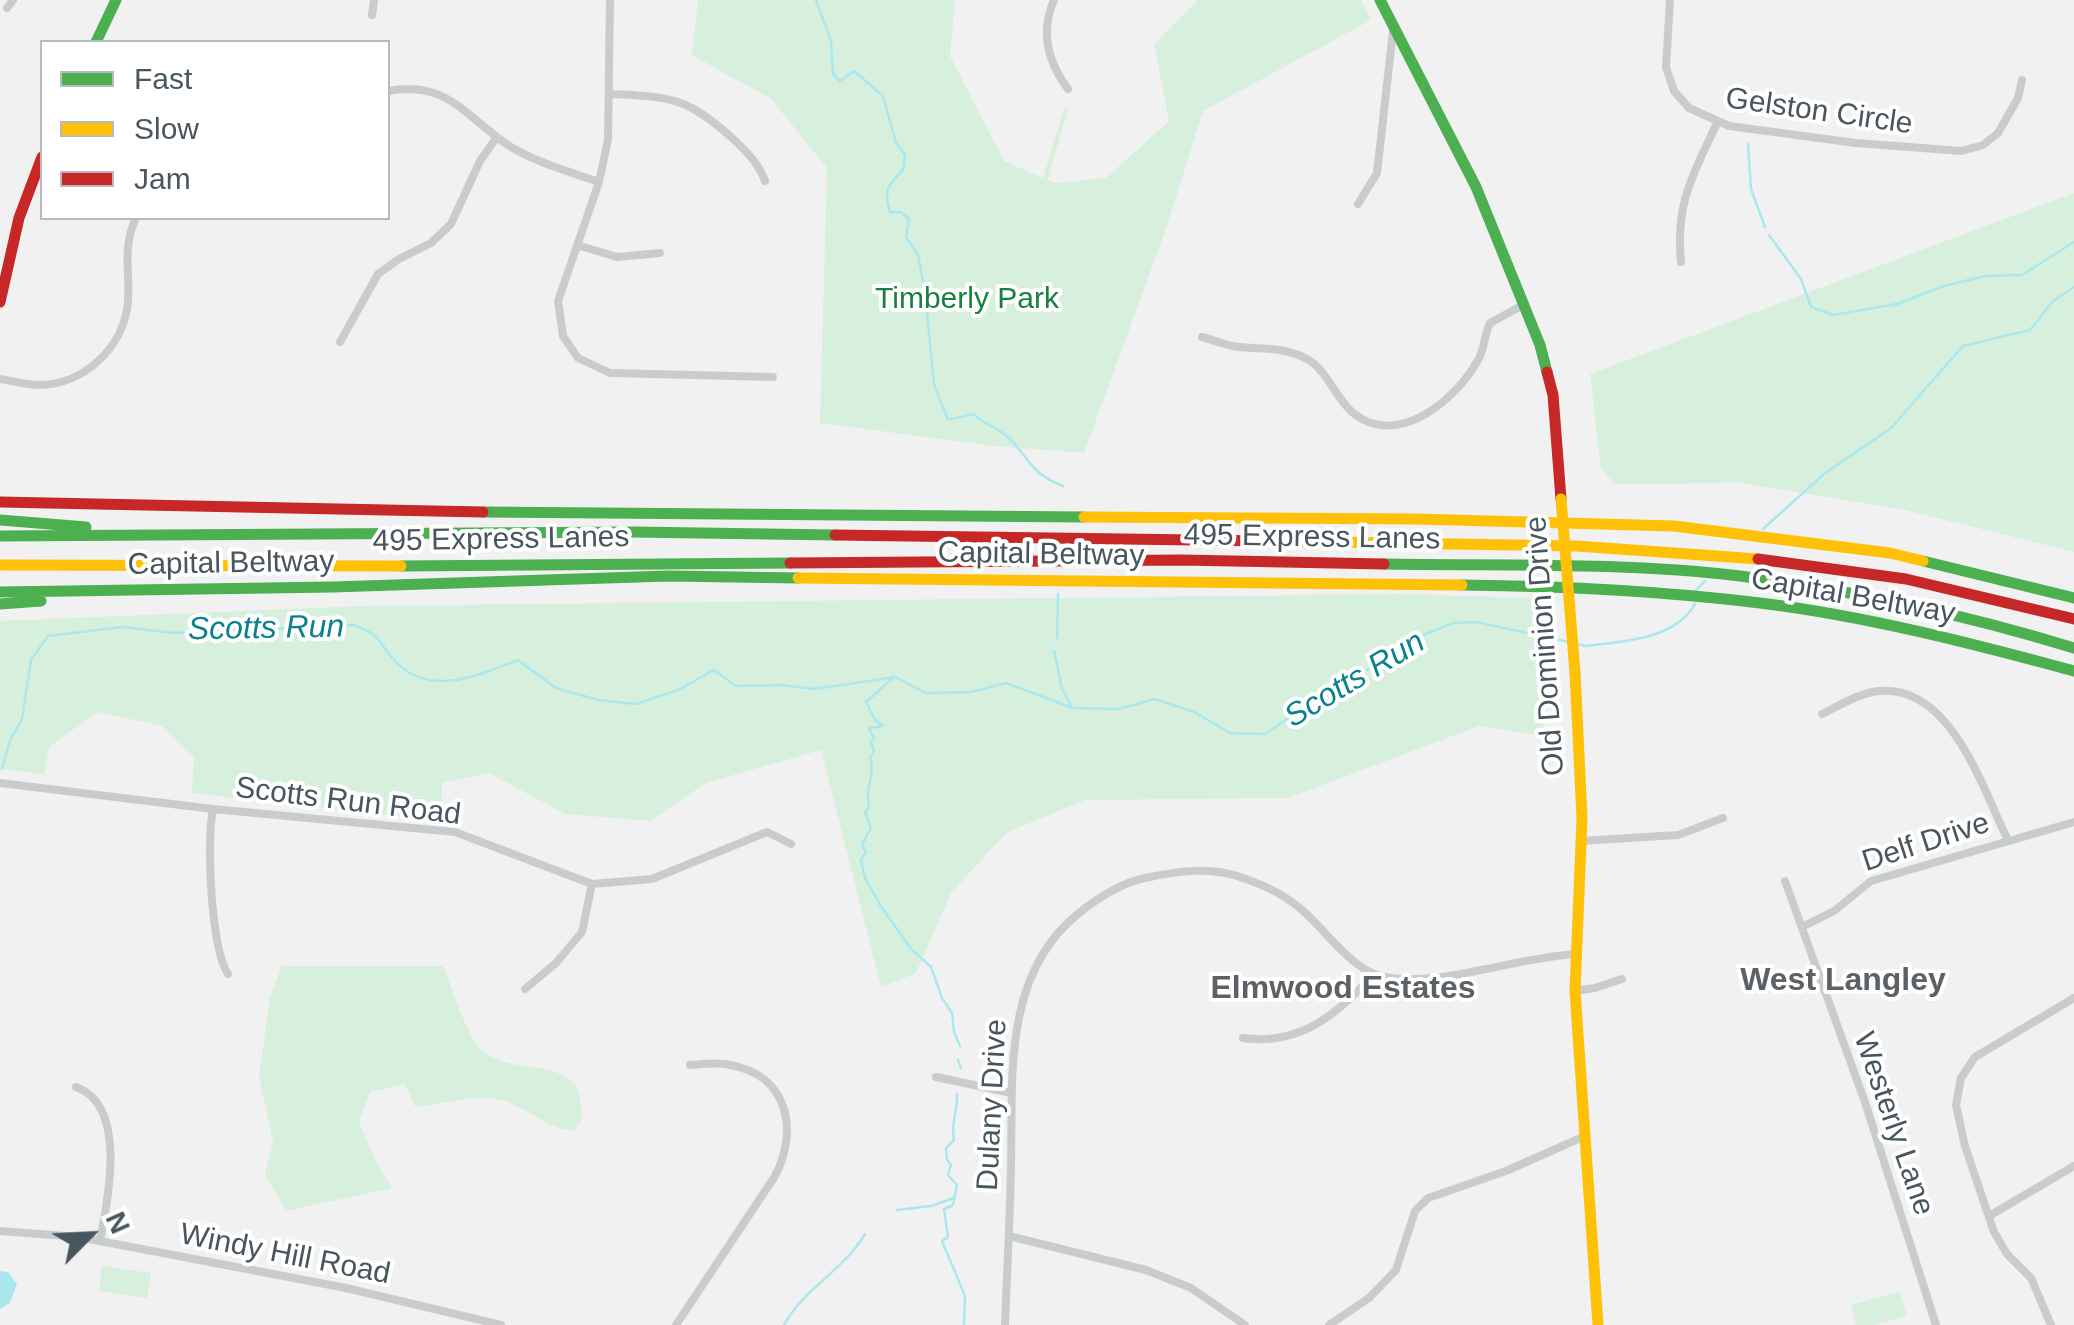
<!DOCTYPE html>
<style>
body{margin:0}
#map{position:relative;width:2074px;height:1325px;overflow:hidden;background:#f2f1f1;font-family:Helvetica,sans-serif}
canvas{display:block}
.legend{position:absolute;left:40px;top:40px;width:350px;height:180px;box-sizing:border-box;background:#fff;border:2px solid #b6bbbf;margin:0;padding:12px 18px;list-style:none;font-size:30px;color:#48565e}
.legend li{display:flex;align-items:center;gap:20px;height:50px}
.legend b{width:50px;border:2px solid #b6bbbf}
.north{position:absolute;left:40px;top:1185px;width:100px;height:100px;-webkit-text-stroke:8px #fff;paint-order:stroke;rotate:66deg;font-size:28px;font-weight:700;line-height:40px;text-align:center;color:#48565e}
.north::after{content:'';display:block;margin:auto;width:35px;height:45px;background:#48565e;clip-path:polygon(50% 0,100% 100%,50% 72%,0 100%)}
</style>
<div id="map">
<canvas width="2074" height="1325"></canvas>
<ul class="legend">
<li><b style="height:12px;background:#4caf50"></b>Fast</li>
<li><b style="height:12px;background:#ffc107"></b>Slow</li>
<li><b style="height:12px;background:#c62828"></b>Jam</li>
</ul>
<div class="north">N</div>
</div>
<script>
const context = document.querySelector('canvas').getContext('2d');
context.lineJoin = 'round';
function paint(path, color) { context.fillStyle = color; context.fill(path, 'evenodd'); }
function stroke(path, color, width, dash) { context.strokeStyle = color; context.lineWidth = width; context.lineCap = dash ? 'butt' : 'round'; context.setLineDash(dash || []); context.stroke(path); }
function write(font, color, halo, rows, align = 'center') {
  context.font = font + ' Helvetica,sans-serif'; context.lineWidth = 8; context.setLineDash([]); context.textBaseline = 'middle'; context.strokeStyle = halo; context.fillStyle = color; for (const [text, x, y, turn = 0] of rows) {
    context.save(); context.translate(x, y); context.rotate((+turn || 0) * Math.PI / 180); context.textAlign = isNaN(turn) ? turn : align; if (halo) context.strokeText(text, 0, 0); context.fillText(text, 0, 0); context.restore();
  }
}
const green = new Path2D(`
 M698 0H955L950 56 1004 161 1043 178 1064 108 1068 109 1048 179 1054 183 1106 178 1169 121 1154 44 1198 0H1361L1371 20 1203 111 1167 226 1084 453 994 446 820 423 827 168 771 99 692 55Z
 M2074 193V552L1901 509 1740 483 1615 484 1601 469 1590 374Z
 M1398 594 1534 598 1544 736 1479 726 1288 798 1085 800 1006 833 951 893 916 973 881 987 821 750 706 783 650 821 565 814 489 773 442 783 441 821 192 793 194 758 162 726 97 712 49 747 44 774 0 769V621L360 606Z
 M282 966H443C451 985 466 1032 478 1046 501 1074 551 1060 573 1082 582 1091 581 1108 582 1120L574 1131C550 1129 531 1112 510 1103 484 1092 442 1103 416 1108L405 1084 370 1092 359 1122 375 1160 392 1188 286 1211 265 1174 273 1142 259 1077 270 997Z
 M102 1266 151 1273 147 1298 99 1291Z
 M1900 1292 1907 1316 1874 1325H1856L1851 1305Z`);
const water = new Path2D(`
 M0 1271 8 1272 17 1284 10 1303 0 1309Z`);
const stream = new Path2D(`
 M816 0 831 41 833 74 840 81 854 71 883 96 896 143 905 155 903 170C888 184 883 191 890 212H901L909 219 906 237 918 255 925 292 934 384 948 420 974 414C984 425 997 427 1008 437 1030 458 1029 473 1063 486
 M1748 144 1751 189 1765 227
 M1769 235 1801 279 1811 307 1833 315 1897 304 1944 286 1985 276 2022 275 2074 242
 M1763 529 1824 474 1891 428 1963 346 2030 330 2053 301 2074 287
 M1693 593 1705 581
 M1057 638 1058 594
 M1577 644 1586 646C1624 641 1674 640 1695 604
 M1054 651 1062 689 1071 705
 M892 679 866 702 875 720 883 726 869 728 874 738 871 742 874 752 870 757C876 778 864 787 869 807L865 813 871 828 862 845 866 852 861 860 865 878 880 905 911 949 931 967 942 998 952 1013 954 1032 960 1046
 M2 769 10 740 22 719 31 660 48 636 122 627 175 633 354 625C384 637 375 639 394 660 428 698 477 676 518 660L556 688 598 700 636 704 680 689 714 670 736 686 781 685 815 689 895 677 926 693 971 692 1006 683 1073 708 1119 709 1155 699 1194 712 1230 733 1265 734 1334 687 1379 664 1419 637 1453 623 1476 622 1569 642
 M958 1060 961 1068
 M957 1094C958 1111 950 1124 954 1140L946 1148 947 1160 951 1165 948 1175 957 1185 953 1205 944 1209 948 1237 942 1241 965 1296 964 1325
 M897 1210 931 1206 954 1198
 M784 1325C803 1289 843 1271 865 1234`);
const street = new Path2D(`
 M610 0 608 140 599 182 558 301 563 336 578 358 610 373 773 377
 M1054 0C1040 32 1047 61 1068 89
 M1670 0 1666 67 1674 91 1689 108 1729 126 1856 143 1962 151 1983 145 1998 133 2018 98 2022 80
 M7 8 13 0
 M372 15 374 0
 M388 91C448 79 467 119 511 147 538 163 570 172 599 182
 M609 94C670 97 685 96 731 137 746 151 758 162 765 181
 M1358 204 1377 173 1393 31
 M577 245 617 257 660 253
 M1681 262C1675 203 1693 175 1717 123
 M1202 337C1214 340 1227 346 1239 347 1263 349 1285 347 1307 359 1327 370 1335 397 1352 412 1397 450 1456 400 1478 360 1485 348 1484 335 1490 323L1525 304
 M340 342 378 274 399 259 431 243 451 224 480 161 497 137
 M0 379C13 381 26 385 39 385 84 385 124 347 128 302 130 272 122 247 136 218
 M1822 714C1838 706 1854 696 1872 692 1949 678 1981 786 2008 840
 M0 783 213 809 455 832 592 884 652 879 767 832 791 844
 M213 809C206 841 211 948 228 974
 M1580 841 1678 835 1723 818
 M1785 881 1865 1102 1936 1325
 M1802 927 1834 911 1871 881 2074 822
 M525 989 556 963 582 932 592 884
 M1575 991 1595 988 1622 979
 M1243 1038C1300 1046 1338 1014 1374 974
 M936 1077 1012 1093
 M76 1087C128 1105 108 1201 100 1241
 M1989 1216 2074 1166
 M0 1231 79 1237 346 1288 501 1325
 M1009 1236 1146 1270 1191 1288 1245 1325
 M676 1325 775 1176C799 1130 788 1075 730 1065 717 1062 704 1064 690 1065
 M1005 1325C1007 1272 1010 1219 1011 1166 1013 1078 1002 974 1079 913 1099 897 1121 883 1145 878 1177 871 1211 866 1243 878 1264 885 1285 895 1302 910 1329 933 1353 974 1390 978 1448 985 1517 957 1577 954
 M1329 1325 1369 1298 1396 1270 1415 1211 1428 1198 1506 1171 1585 1136
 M2051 1325 2031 1278 2007 1254 1994 1232 1965 1146 1956 1105 1961 1078 1975 1057 2074 998`);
const fast = new Path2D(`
 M1380 0 1476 187 1540 345 1547 372
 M96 42 116 0
 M483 512 1084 517
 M0 520 86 527
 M0 536 633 532 835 535
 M1923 561 2074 598
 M1384 564C1502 566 1623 562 1740 576 1852 590 1966 615 2074 648
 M401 566 790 563
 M1462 585C1561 586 1662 591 1760 603 1866 616 1971 643 2074 671
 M0 592 333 587 668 576 798 578
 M0 604 41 601`);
const slow = new Path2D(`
 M1084 517 1416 519 1674 526 1890 553 1923 561
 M1267 541 1577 546 1758 559
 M0 565 401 566
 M798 578 1462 585
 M1575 673 1582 818 1575 991 1598 1325`);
const jam = new Path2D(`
 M0 302 19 218 42 157
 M1547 372 1553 395 1561 499
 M0 502 483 512
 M835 535 1267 541
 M1758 559 1906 579 2074 619
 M790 563 1182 560 1384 564`);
const slowBridge = new Path2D(`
 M1561 499 1575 673`);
const streetNames = [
 ["Gelston Circle",1819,112,8],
 ["495 Express Lanes",1312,538,1],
 ["495 Express Lanes",501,540,-1],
 ["Capital Beltway",1041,555,1],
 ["Capital Beltway",231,564,-1],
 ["Capital Beltway",1853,597,10],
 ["Old Dominion Drive",1546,646,-94],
 ["Scotts Run Road",348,802,7],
 ["Delf Drive",1926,843,-18],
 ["Dulany Drive",993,1105,-87],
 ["Westerly Lane",1893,1124,71],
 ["Windy Hill Road",285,1255,11]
];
const parkNames = [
 ["Timberly Park",967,300]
];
const waterNames = [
 ["Scotts Run",266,629,-1],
 ["Scotts Run",1355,680,-31]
];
const neighbourhoodNames = [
 ["West Langley",1843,981],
 ["Elmwood Estates",1343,989]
];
paint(green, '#d6f0dd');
paint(water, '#abe7ee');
stroke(stream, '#abe7ee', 2.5);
stroke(street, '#c9cccd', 8);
stroke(fast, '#4caf50', 11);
stroke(slow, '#ffc107', 11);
stroke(jam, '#c62828', 11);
stroke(slowBridge, '#ffc107', 11);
write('30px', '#48565e', '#fff', streetNames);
write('30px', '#178140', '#fff', parkNames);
write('italic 32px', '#0c818e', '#fff', waterNames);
write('bold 32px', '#5c6165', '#fff', neighbourhoodNames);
</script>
